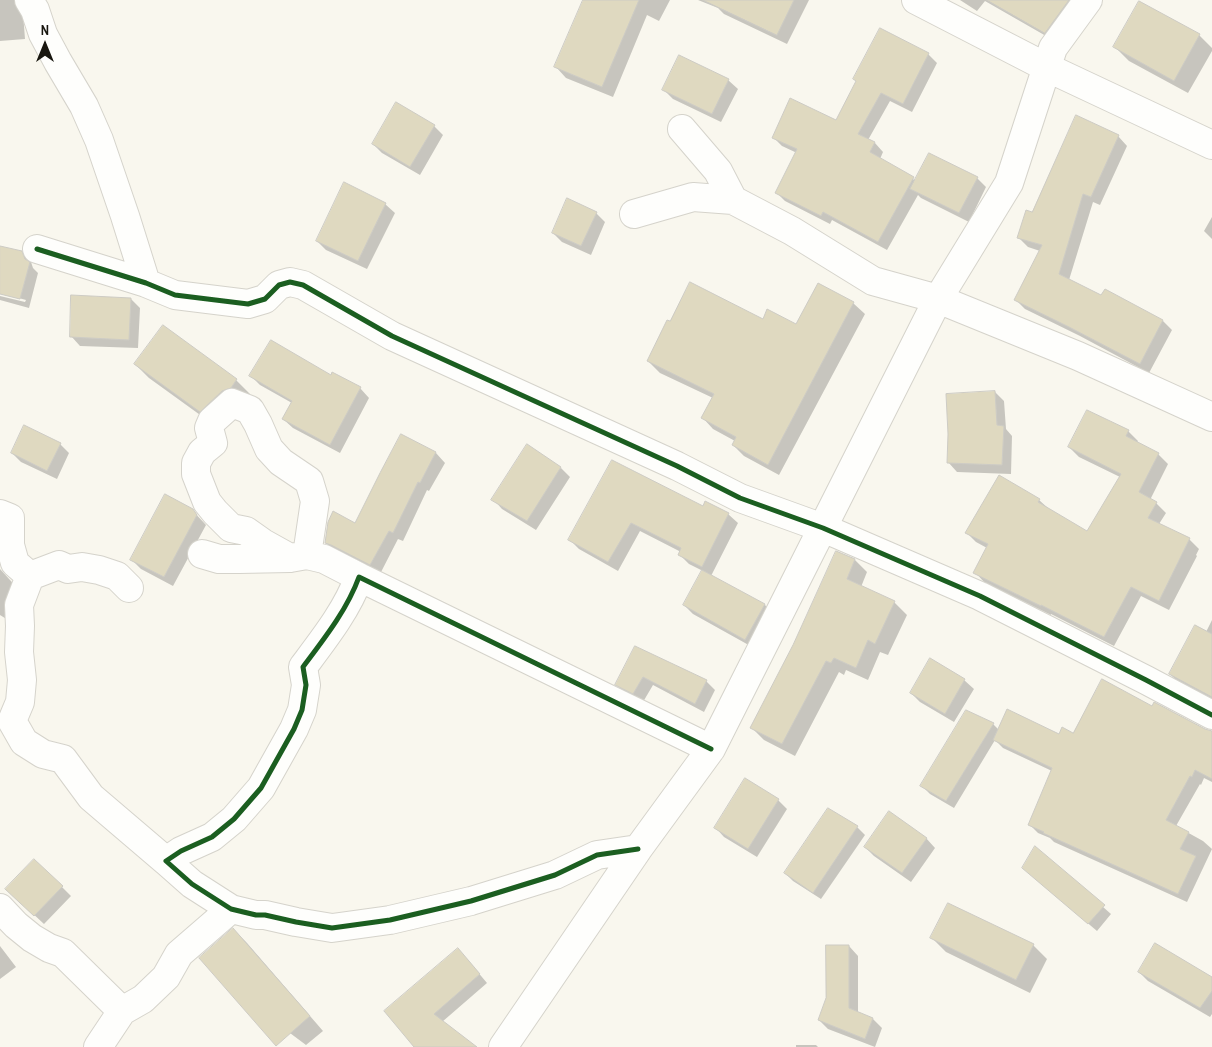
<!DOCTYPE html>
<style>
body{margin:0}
#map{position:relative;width:1212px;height:1047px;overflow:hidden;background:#f9f7ee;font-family:"Archivo Narrow",sans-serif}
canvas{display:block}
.north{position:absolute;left:20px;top:20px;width:50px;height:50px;-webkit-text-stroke:4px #fff;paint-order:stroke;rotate:0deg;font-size:14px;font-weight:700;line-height:20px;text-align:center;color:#191710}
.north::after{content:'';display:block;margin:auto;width:18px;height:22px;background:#191710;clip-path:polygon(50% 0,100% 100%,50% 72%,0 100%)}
</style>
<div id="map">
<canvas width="1212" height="1047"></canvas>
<div class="north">N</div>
</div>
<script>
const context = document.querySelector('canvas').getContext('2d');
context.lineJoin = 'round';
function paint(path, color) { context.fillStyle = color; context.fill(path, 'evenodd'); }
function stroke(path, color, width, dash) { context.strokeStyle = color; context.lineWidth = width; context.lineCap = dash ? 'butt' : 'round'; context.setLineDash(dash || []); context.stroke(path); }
const shadow = new Path2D(`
 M0 0H22L25 39 0 41Z
 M601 0H670L659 21 647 15 613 97 566 78 556 67Z
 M698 0H809L787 44 724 14 718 8Z
 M960 0H1082L1053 40 985 1 977 11Z
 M1199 35 1212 48V51L1188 93 1129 61 1115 47Z
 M928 54 937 63 912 112 890 101 868 140 875 143 883 152 880 159 916 181 977 178 986 187 969 222 921 198 918 195 887 250 832 220 830 224 785 201 776 192 797 153 782 146 773 137 837 121Z
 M728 80 738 89 721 122 673 99 664 90Z
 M434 126 443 135 420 175 382 153 373 144Z
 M1118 136 1127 146 1100 205 1093 202 1069 280 1102 297 1105 291 1163 321 1172 330 1149 373 1080 336 1025 309 1016 300 1040 251 1028 247 1019 238 1033 213Z
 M385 204 395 213 367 269 326 250 317 241Z
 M596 213 605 222 591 255 562 242 553 233Z
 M1212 217V239L1204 231Z
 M0 247 21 252 31 262 33 268 38 273 29 308 0 300V296L25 302 26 300 0 293Z
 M818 284 853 303 865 314 779 475 744 456 733 445 735 441 713 429 702 417 713 398 660 373 648 361 797 325Z
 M131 299 140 308 138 348 80 346 71 336Z
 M135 364 236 380 250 394 244 401 214 425 149 378Z
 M251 376H331L360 388 369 398 340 453 293 428 283 419 292 403 260 385Z
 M995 392 1004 401 1006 429 1012 436 1011 474 957 472 948 462Z
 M1128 431 1138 441 1137 443 1158 454 1168 464 1150 500 1156 503 1166 513 1159 524 1189 539 1199 549 1196 555 1197 556 1169 610 1141 596 1114 646 1051 614V615L984 582 975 572 987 548 976 542 967 533 1039 500 1049 509 1087 533 1120 477 1079 457 1069 447Z
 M402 435 436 453 445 463 429 491 427 490 403 541 398 539 380 574 335 552 326 543 356 525Z
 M60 444 69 453 57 479 21 462 12 453Z
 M613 462 703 508 728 514 738 523 711 576 765 605 773 614 754 648 693 614 684 605 703 571 689 564 679 554 681 552 640 531 618 571 579 549 570 540Z
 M561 468 570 477 536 530 502 509 493 499Z
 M192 510 206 525 173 586 141 569 132 560Z
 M837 552 855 560 867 572 861 587 894 602 907 615 888 655 880 652 868 680 846 670 844 675 839 672 795 756 764 740 751 727 794 646Z
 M0 569 20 591 8 620 0 615Z
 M1212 620V700L1179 683 1170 674 1206 632Z
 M635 647 706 681 715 690 704 712 653 685 643 702 626 694 617 685Z
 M964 680 974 689 954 722 920 702 911 693Z
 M993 724 999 730 1059 735 1074 734 1212 737V782L1204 778 1201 785 1200 784 1176 826 1203 841 1212 849 1187 902 1054 842 1050 838 1038 833 1030 825 1052 771 1003 748 995 740 954 808 930 794 922 786Z
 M778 800 787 809 757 857 724 837 715 827Z
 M857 827 865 835 821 899 793 881 785 873Z
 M926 838 935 848 911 882 874 856 865 847Z
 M1036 848 1111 914 1097 931 1032 876Z
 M62 887 71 896 44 924 16 898Z
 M233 929 247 943 323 1031 306 1045 227 986Z
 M932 938 1033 945 1047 959 1030 993 946 952Z
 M0 946 16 967 0 979Z
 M849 946 858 956V1013L873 1019 882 1028 875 1047 828 1029 819 1020Z
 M466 958 487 983 442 1022 474 1047H416L386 1012Z
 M1139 972 1212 979V1014L1210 1017 1148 981Z
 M796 1045H816L818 1047H796Z`);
const building = new Path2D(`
 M583 0H639L602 87 554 67Z
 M703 0H794L777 35Z
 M987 0H1069L1045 33Z
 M1139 1 1200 34 1174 81 1113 47Z
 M880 28 929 53 903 104 881 93 858 134 875 142 870 152 914 177 878 242 823 212 821 216 775 193 797 149 772 138 790 98 836 120 856 81 853 79Z
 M679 55 729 79 712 114 662 90Z
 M396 102 435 125 410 167 372 144Z
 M1076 115 1119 135 1091 197 1083 194 1059 274 1101 295 1105 289 1163 320 1140 364 1069 327 1014 300 1042 245 1017 238 1026 210 1032 212Z
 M929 153 978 177 959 213 910 189Z
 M344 182 386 203 358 261 316 241Z
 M567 198 597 212 581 246 552 233Z
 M0 246 22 251 25 259 30 262 20 299 0 294Z
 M690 282 763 319 767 309 796 324 818 283 854 302 768 465 732 445 736 437 701 418 714 394 647 361 667 320 670 321Z
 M71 295 131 298 129 340 70 337Z
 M163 325 237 379 231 388 222 391 200 412 134 364Z
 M271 340 331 375 332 372 361 387 330 445 282 419 292 401 249 376Z
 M995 391 997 425 1004 426 1002 465 947 463 948 434 946 394Z
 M1087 410 1129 430 1126 436 1159 453 1139 492 1157 502 1148 518 1190 538 1159 601 1131 587 1104 637 1041 605V606L973 573 988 544 965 533 999 475 1040 499 1038 502 1087 531 1121 474 1068 447Z
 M24 425 61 443 47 471 11 453Z
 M401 434 436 452 420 483 418 482 393 533 389 531 370 565 331 545 325 543 328 522 333 511 355 523 380 473Z
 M527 444 561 467 527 521 491 500Z
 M612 460 703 506 705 501 729 513 702 567 678 555 681 548 631 523 608 562 568 540Z
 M165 494 193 509 197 515 164 577 130 560Z
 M836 551 855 559 847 579 895 601 875 644 868 640 856 668 834 658 831 663 826 661 782 744 750 728 793 645Z
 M702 570 765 604 745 640 683 605Z
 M1195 625 1212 634V697L1169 674Z
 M635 646 707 680 695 704 643 677 633 694 615 685Z
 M930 658 965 679 945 714 910 693Z
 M1102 679 1152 706 1154 702 1205 729 1212 731V779L1195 770 1192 777 1190 776 1166 820 1189 832 1180 849 1196 856 1178 894 1043 833 1044 832 1028 825 1052 768 993 740 1007 709 1059 734 1062 727 1073 733Z
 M966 710 994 723 946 801 920 786Z
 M745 778 779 799 748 849 714 828Z
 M828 808 858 826 813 893 784 873Z
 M889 811 927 838 902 873 864 847Z
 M1035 846 1105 905 1088 924 1022 868Z
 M34 859 63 886 34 916 5 889Z
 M948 903 1034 944 1016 980 930 938Z
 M233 928 310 1016 276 1046 199 958Z
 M1155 943 1212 977V991L1200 1008 1138 972Z
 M826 945H849V1008L873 1018 865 1039 818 1020 826 998Z
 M458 948 480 974 434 1014 477 1047H414L384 1011Z`);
const minor = new Path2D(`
 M29 0 35 10 43 34 58 62 84 106 99 140 125 216 146 283
 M916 0 1046 67 1212 145
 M682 129 718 171 733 200
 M634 214 693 197 733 200 792 231 873 281 938 299 1078 356 1212 417
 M37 249 146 283 175 295 248 304 265 299 279 285 290 282 303 285 392 336 677 466 740 498 823 528 980 596 1146 680 1212 715
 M0 514 10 518V545L15 563 30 576 19 605 20 626 19 652 22 680 20 702 12 721 24 742 43 754 63 759 91 797 166 861
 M202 554 219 559H239L290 558 307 555 324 559 359 577
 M290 558 263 543 246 531 231 528 215 512 207 502 196 474V463L202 452 213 443 209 428 212 421 232 403 250 410 258 424 269 449 281 462 309 481 315 501 307 555
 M30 576 59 565 68 569 82 567 99 570 117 576 129 588
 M638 849 597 855 555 875 471 901 390 920 332 928 296 922 265 915H256L231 909 192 884 166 861 181 851 212 837 234 819 261 788 294 729 302 710 306 685 303 667C324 639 347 610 359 577L711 749
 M0 908 16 925 32 938 49 948 63 953 122 1011 143 999 166 977 179 954 231 909
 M98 1047 122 1011
 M503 1047 638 849 711 749 938 299 1009 183 1053 48 1088 0`);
const cycleway = new Path2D(`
 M37 249 146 283 175 295 248 304 265 299 279 285 290 282 303 285 392 336 677 466 740 498 823 528 980 596 1146 680 1212 715
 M638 849 597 855 555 875 471 901 390 920 332 928 296 922 265 915H256L231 909 192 884 166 861 181 851 212 837 234 819 261 788 294 729 302 710 306 685 303 667C324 639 347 610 359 577L711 749`);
paint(shadow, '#0003');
paint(building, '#dfd9c0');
stroke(building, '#cdcbc4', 1);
stroke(minor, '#d5d3cb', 30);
stroke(minor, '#fefefc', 28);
stroke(cycleway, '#1b5e20', 5);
</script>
